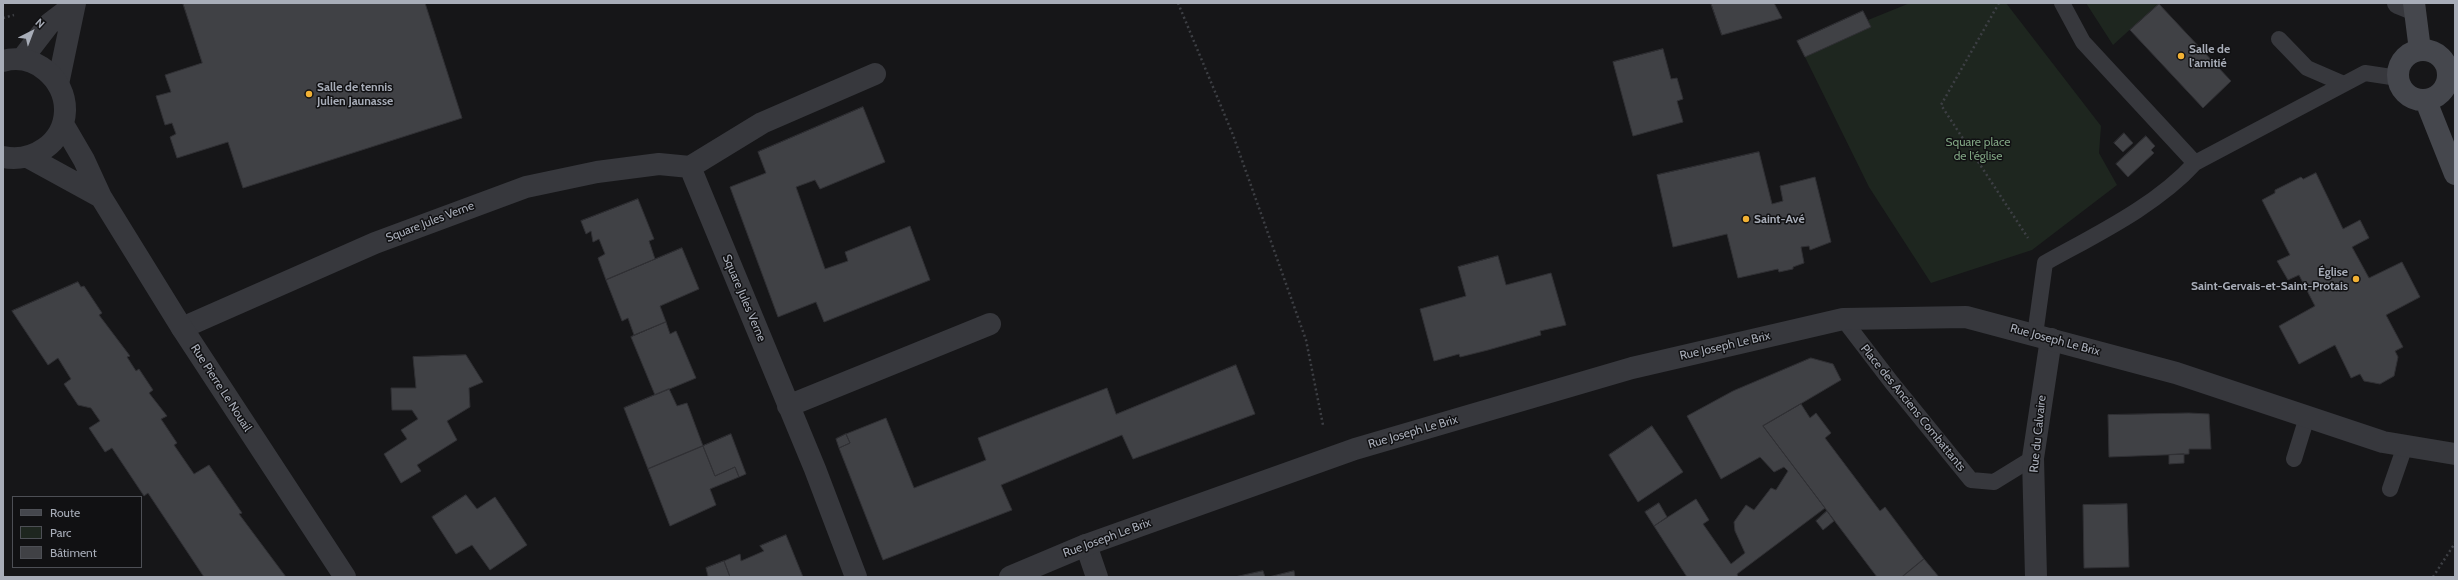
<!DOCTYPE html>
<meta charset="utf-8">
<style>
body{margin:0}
#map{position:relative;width:2458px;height:580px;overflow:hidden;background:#161618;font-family:Cabin,sans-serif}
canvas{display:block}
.frame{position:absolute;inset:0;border:4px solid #a8adb8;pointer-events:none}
.legend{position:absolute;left:12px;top:496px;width:130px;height:72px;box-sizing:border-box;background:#111113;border:1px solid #4d4f55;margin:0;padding:5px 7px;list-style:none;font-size:12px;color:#a8adb8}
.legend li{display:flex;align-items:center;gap:8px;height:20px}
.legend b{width:20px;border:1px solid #4d4f55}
.north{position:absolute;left:12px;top:12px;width:40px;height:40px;-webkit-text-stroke:3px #111113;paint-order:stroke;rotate:42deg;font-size:11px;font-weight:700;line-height:16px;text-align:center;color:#a8adb8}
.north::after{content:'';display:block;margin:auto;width:14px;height:18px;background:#a8adb8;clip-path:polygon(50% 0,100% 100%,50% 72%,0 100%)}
</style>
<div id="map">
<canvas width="2458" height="580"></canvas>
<div class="frame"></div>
<ul class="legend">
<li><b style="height:5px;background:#45474d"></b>Route</li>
<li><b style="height:11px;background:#1e261f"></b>Parc</li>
<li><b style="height:11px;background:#404145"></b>Bâtiment</li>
</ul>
<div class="north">N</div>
</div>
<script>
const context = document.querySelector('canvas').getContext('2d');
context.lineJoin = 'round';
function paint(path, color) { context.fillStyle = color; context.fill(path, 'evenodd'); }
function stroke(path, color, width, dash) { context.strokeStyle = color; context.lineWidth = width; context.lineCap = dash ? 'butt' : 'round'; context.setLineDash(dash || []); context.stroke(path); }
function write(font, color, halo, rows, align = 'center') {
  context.font = font + ' Cabin,sans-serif'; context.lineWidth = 3; context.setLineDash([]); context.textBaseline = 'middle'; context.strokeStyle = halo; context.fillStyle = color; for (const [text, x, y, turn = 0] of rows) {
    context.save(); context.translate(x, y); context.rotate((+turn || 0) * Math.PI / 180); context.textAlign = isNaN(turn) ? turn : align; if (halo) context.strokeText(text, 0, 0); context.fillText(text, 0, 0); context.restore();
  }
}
const green = new Path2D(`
 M1910 3H2006L2101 126 2099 153 2117 185 2032 250 1931 283 1869 187 1805 57 1871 27 1868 20Z
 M2086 3H2159L2113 45Z`);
const building = new Path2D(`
 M183 3H425L462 118 243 188 228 142 177 158 170 137 176 134 172 123 165 125 156 96 171 92 165 75 202 63Z
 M1711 3H1774L1782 18 1722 35Z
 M2159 4 2231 81 2203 108 2130 30Z
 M1863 11 1871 27 1805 57 1797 41Z
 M1663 49 1671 79 1677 78 1683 99 1677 101 1683 122 1633 136 1613 62Z
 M863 107 885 162 820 189 815 180 796 187 825 269 848 261 845 252 910 226 930 280 824 322 816 302 778 317 730 187 766 173 758 152Z
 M2124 133 2133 143 2123 152 2114 143Z
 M2146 136 2155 146 2151 150 2154 153 2128 177 2116 164Z
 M1759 152 1772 204 1783 201 1780 186 1815 177 1831 242 1810 250 1809 246 1801 247 1804 263 1793 267V269L1779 272 1778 269 1738 278 1727 234 1673 247 1657 175Z
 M2316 173 2343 229 2360 220 2369 238 2352 247 2369 278 2402 262 2420 297 2386 315 2403 347 2395 351 2398 357 2394 376 2380 384 2364 381 2360 374 2351 378 2335 345 2299 364 2279 326 2315 306 2299 275 2288 280 2277 261 2290 255 2262 200 2275 193V190L2301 177 2303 179Z
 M638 199 654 239 649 241 655 259 606 280 598 258 605 254 599 239 593 242 591 231 586 234 581 221Z
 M682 248 699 289 660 306 666 322 634 335 628 318 622 321 606 280Z
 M1498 256 1506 285 1551 273 1566 325 1540 331 1541 335 1488 350 1460 357 1459 354 1434 361 1420 309 1466 296 1458 267Z
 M78 282 81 287 84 286 102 313 99 315 130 356 127 357 136 371 139 369 153 390 149 393 167 416 161 419 177 443 174 445 194 474 209 465 242 513 239 514 286 577H204L148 493 144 496 112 448 105 452 89 428 100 421 91 408 78 405 64 384 71 379 58 358 48 365 12 311Z
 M666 322 670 334 676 331 696 378 655 395 631 337Z
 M466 355 483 382 469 388 470 407 447 421 457 440 417 465 421 471 401 483 384 454 407 439 401 430 418 419 412 410H392L391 388H416L413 357Z
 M1811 358 1833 364 1841 380 1763 426 1825 508 1737 574 1738 577H1687L1654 526 1696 499 1709 520 1703 524 1731 564 1745 553 1735 531 1734 522 1746 505 1754 510 1771 488 1776 490 1788 471 1784 467 1774 472 1760 457 1721 479 1687 416 1733 391Z
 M1236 365 1255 414 1133 459 1122 435 1001 485 1012 510 883 560 839 448 850 443 846 434 886 418 914 488 986 460 978 438 1107 388 1116 414Z
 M669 389 677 406 687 403 703 446 648 469 624 408Z
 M1801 404 1810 418 1816 413 1831 433 1825 438 1880 511 1885 507 1924 559 1902 577H1877L1763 426Z
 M2189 413 2209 414 2211 449H2189V454L2109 457 2108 415Z
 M1652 426 1683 472 1638 502 1609 455Z
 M731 434 746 474 739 477 735 467 715 476 703 446Z
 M846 434 850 443 839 448 836 439Z
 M703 446 715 476 735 467 739 477 710 489 716 505 670 526 648 469Z
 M2184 454V463L2169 464V455Z
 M466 495 477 509 495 497 527 545 490 570 472 545 456 554 432 517Z
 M1659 503 1667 517 1654 526 1645 512Z
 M2127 504 2129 567 2084 568 2083 505Z
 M1827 511 1834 521 1823 530 1816 521Z
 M786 535 803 577H730L724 561 740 554 741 561 764 551 760 546Z
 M1924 559 1939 577H1902Z
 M724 561 730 577H705L708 576 706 568Z
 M1263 571 1265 577H1235Z
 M1294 571 1295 577H1269Z`);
const path = new Path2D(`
 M1178 3 1233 135 1306 340 1323 425
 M1999 3 1941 105 2028 238
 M3 18 14 15
 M2433 577 2455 543`);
const service = new Path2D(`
 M2062 3 2083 42 2195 163 2365 73 2398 78
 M2279 39 2307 68 2344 84
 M2450 75 2455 74
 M1843 319 1892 383 1971 480 1994 482 2033 458
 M2035 335 2045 263C2095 235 2156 206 2195 163
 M2294 459 2307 417
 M2390 489 2405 446`);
const minor = new Path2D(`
 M2398 3 2413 9
 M22 59 49 24 74 5
 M58 84 75 3
 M690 167 762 123 875 74
 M182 328 375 243 526 187 597 172 659 164 690 167 815 469 856 577
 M788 406 990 324
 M1086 545 1097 577
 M2036 577 2033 458 2051 339`);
const tertiary = new Path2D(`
 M3 61C34 52 66 79 65 111 64 143 33 163 3 157
 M63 124 84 160 101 197 182 328 345 577
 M28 157 101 197
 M1010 577 1086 545 1355 449 1632 368 1843 319 1966 317 2176 373 2383 442 2455 454`);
const secondary = new Path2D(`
 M2414 3 2420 50
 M2398 75a25 25 0 1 1 50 0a25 25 0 1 1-50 0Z
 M2426 101 2455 174`);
const markers = [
 [2181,56,4,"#f2b134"],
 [309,94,4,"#f2b134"],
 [1746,219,4,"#f2b134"],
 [2356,279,4,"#f2b134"]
];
const poiNames = [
 ["Salle de",2189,49],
 ["l'amitié",2189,63],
 ["Salle de tennis",317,87],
 ["Julien Jaunasse",317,101],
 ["Saint-Avé",1754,219],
 ["Église",2348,272,"right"],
 ["Saint-Gervais-et-Saint-Protais",2348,286,"right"]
];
const parkNames = [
 ["Square place",1978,142],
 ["de l'église",1978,156]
];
const streetNames = [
 ["Square Jules Verne",430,222,-21],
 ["Square Jules Verne",744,298,67],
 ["Rue Joseph Le Brix",2055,340,15],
 ["Rue Joseph Le Brix",1725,346,-13],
 ["Rue Pierre Le Nouail",221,388,57],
 ["Place des Anciens Combattants",1913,408,51],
 ["Rue Joseph Le Brix",1413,432,-16],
 ["Rue du Calvaire",2038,434,-84],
 ["Rue Joseph Le Brix",1107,538,-20]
];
paint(green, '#1e261f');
paint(building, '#404145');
stroke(building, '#303034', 1);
stroke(path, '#3d3f44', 2.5, [2, 3]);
stroke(service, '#37383d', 16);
stroke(minor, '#37383d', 22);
stroke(tertiary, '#37383d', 22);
stroke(secondary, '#45474d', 22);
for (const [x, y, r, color] of markers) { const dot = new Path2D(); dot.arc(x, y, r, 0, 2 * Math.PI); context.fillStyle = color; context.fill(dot); stroke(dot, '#111113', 1.5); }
write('bold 12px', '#a8adb8', '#111113', poiNames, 'left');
write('12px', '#7fa381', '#111113', parkNames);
write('12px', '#a8adb8', '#111113', streetNames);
</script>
